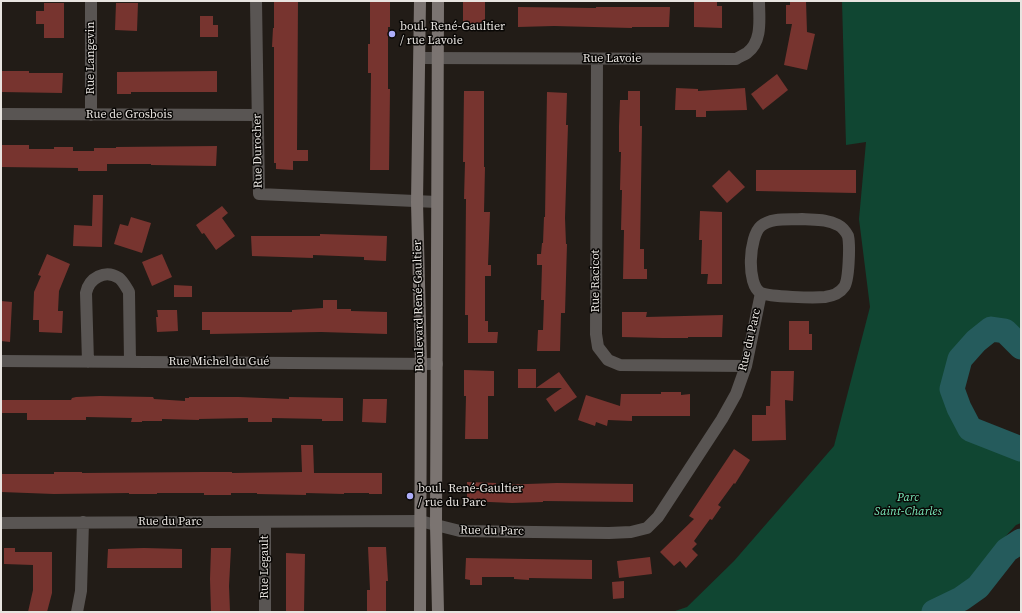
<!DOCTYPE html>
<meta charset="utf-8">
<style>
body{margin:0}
#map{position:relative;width:1022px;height:613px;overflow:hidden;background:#221c17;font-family:"Source Serif 4",serif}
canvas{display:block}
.frame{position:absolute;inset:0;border:2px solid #e8e4e0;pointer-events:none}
</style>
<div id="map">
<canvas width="1022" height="613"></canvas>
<div class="frame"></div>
</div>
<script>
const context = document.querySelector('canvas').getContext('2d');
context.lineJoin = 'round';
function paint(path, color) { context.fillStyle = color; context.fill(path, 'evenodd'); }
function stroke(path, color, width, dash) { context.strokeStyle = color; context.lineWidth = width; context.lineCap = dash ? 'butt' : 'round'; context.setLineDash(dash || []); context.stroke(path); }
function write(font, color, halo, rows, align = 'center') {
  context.font = font + ' "Source Serif 4",serif'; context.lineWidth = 3; context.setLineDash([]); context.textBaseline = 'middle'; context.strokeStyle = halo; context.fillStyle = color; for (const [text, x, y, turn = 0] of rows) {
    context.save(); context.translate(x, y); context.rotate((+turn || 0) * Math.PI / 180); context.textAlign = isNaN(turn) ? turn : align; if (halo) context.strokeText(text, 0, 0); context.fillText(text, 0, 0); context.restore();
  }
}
const green = new Path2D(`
 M842 1H1021V347L1005 331 991 329 976 341 960 359 952 389 959 408 970 429 1021 449V523L1016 525 1004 538 973 577 921 612H672L687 607 734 561 834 446 870 307 859 219 866 142 846 145Z`);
const river = new Path2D(`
 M1021 347 1005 331 991 329 976 341 960 359 952 389 959 408 970 429 1021 449
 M934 612 961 599 978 587 1007 550 1021 541`);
const building = new Path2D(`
 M284 1H298L297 150H308V161H293V170L276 169V163H274V47H272L273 28H274V2H284Z
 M370 1H390V27H388V89H390L389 170H370L371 73H368V44H370Z
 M463 1H485V24H463Z
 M694 1H717V6H722V28L694 27Z
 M790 1H806L807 32 815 34 807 70 784 65 792 24H786V5H790Z
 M44 3H64V38H44V24H36V11H44Z
 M116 3H138L137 31 115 30Z
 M518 7 596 8V7H670L669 27H632V28L554 26 518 27Z
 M200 16H213V25H218V37H200Z
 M1 71H29V73H63L62 93 1 92Z
 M217 71V92H131V94H117V72Z
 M777 74 788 90 763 110 751 94Z
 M676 88 698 89V91L745 88 747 110 706 111V117H696V110H675Z
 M464 91H484V167H485L484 212H490L488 265H491V276H485V321H488V332H498L497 343H468V315H465L466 199H464L465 162H463Z
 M628 91H640V126H642L640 249H644V269H647V279H623L624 230H621L622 190H620L621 152H619V126L620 100H628Z
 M547 92 567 93 566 125H568L565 218 566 244H567L566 278 565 313H561L560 351H537L538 330H543L544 300H541L542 265H537V254H541L542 243H543L544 217H545Z
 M2 145H29V149H54V147H73V151H94V148H116V147L217 146 216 166 151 165V164H107V171H78V168L1 167Z
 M729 170 745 187 727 203 712 186Z
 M756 170H856V193L756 191Z
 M93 195H103L102 247 73 246 74 225 92 226Z
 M222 206 228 213 222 218 235 236 216 250 204 233 202 234 196 225Z
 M700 211 722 212V284H707L708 274H701L702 240H699Z
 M131 217 151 223 142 253 114 244 120 224 128 226Z
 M320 234 387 236 386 261 364 260V257L313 255V258L252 256 251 236H320Z
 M47 254 70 264 59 291 58 311H63L62 333 39 332V320H33L34 292 41 276 38 275Z
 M162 254 172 277 152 286 142 262Z
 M174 285 192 286V297H174Z
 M323 300H337V309H351V311L387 312V334L321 332 210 334V330H202V312H292V310L323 308Z
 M1 301 12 302 10 342 1 341Z
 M157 310H177L178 331 157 332 156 317H158Z
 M622 312H647L646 317 723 315 722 337H688V338H662L622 337Z
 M789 321H809V334H812V350H789Z
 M518 369H536V388L559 372 577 397 555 412 546 399 562 388H518Z
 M464 370 494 371V396H488V439H465L466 396H464Z
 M771 371H794L793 401 785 400 786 440 752 441V415H766V406H770Z
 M661 392H681V395L690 394V416H632V421L608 420 607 426 596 422 595 426 578 420 586 395 620 406 621 394H661Z
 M100 396 153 397 154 399 185 401V398H189V397H239L289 399V397L343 398V421H322V419L272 418V422H248V418L199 419V420L162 419V421H142V422H131L132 418 86 417V420H27V413H1V400H71L72 398 76 397Z
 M363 399H387L386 423 362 422Z
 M301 445H313L314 473H382V494H369V493H344V494L306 493V495L257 494V493H231V495H204V493H157V494H129V493L54 494 1 492V474H54V472H82V473L204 472H232V473L302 472Z
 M734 449 750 460 735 484 734 483 718 505 721 507 712 520 710 519 694 541 697 544 692 549 698 555 686 568 680 561 674 566 660 552 694 519 689 516Z
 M467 482 496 483V485L557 483 633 484V502L543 501V502L512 503 467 501Z
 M368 547H386L388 581H386V612H367V590H370Z
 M4 548H15V552H52V593L47 612H28L33 590V565L4 564Z
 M144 548 182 549V568H107L108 549Z
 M211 548H231L229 586 230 612H211L210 579Z
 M286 553 305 554 304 612H286Z
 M650 557 652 574 619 578 617 561Z
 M466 558 592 560V579L529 578V580L514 579V577H482V585H470V580L465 579Z
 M624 581V598L613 599 612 582Z`);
const street = new Path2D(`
 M91 1V115
 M256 1 259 194 437 202
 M420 58 736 59C739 57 744 55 747 53 763 41 759 18 759 1
 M597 59 596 334 598 347 608 360 620 365 746 366
 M1 114 258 115
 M802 219C815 220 827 219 838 225 842 227 846 232 848 236 850 245 849 281 844 287 840 293 832 296 825 297 814 298 770 297 761 293 746 285 749 236 761 226 772 217 789 220 802 219Z
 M1 361 437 364
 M88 362 86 293C89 278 105 269 119 278 123 281 126 287 129 292L130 362
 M265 522V612
 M1 523 420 521 460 531 609 533 631 532 647 528 658 517 722 419 736 394 746 366 761 293
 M77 612 81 591 83 522`);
const secondary = new Path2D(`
 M438 1 436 525 438 612
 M420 612 421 364 417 202 420 1`);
const markers = [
 [392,34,4,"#aeaefa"],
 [410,496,4,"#aeaefa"]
];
const poiNames = [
 ["boul. René-Gaultier",400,27],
 ["/ rue Lavoie",400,41],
 ["boul. René-Gaultier",418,489],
 ["/ rue du Parc",418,503]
];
const streetNames = [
 ["Rue Langevin",91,58,-90],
 ["Rue Lavoie",612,59],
 ["Rue de Grosbois",129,115],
 ["Rue Durocher",258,151,-91],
 ["Rue Racicot",596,281,-90],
 ["Boulevard René-Gaultier",419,306,-91],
 ["Rue du Parc",750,340,-77],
 ["Rue Michel du Gué",219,362],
 ["Rue du Parc",170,522],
 ["Rue du Parc",492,531,1],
 ["Rue Legault",265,567,-90]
];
const parkNames = [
 ["Parc",908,498],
 ["Saint-Charles",908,512]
];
paint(green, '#104632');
stroke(river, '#255b5c', 25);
paint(building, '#77342f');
stroke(street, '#595553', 12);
stroke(secondary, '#7b7471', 12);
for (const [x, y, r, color] of markers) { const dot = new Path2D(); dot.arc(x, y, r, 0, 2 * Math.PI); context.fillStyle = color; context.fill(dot); stroke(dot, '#090705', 1.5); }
write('12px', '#e8e4e0', '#090705', poiNames, 'left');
write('12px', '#e8e4e0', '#090705', streetNames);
write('italic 12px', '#7beabb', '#090705', parkNames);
</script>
